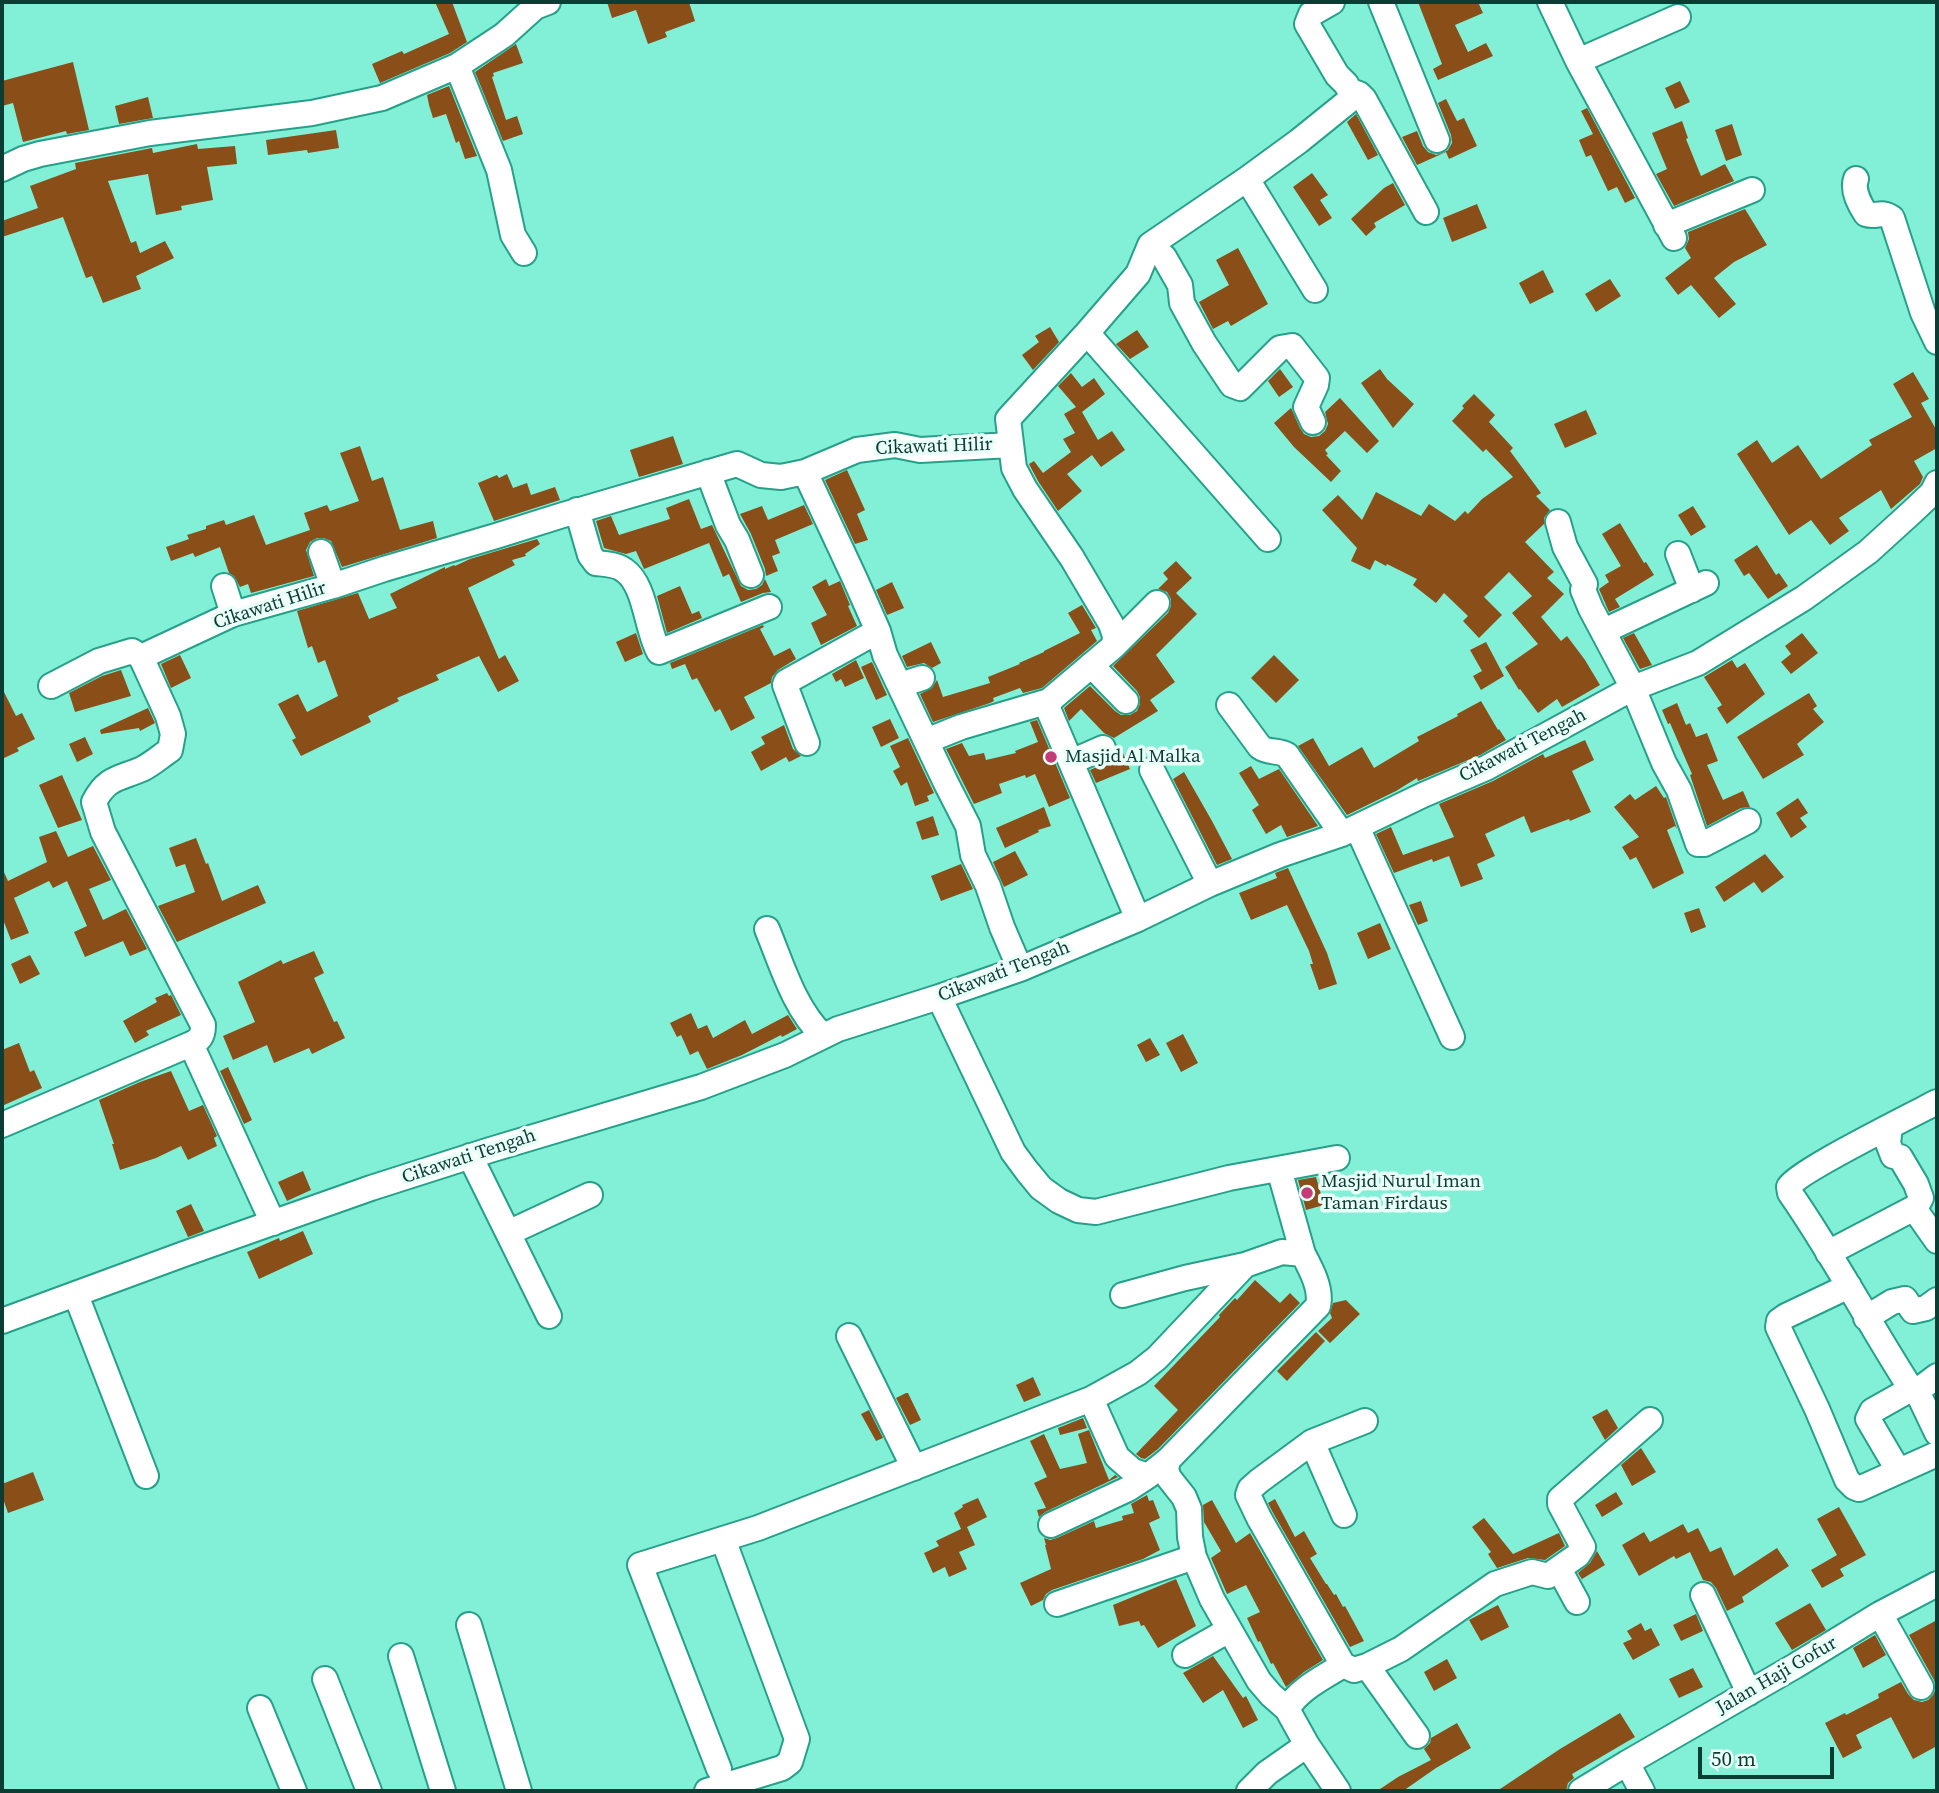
<!DOCTYPE html>
<style>
body{margin:0}
#map{position:relative;width:1939px;height:1793px;overflow:hidden;background:#82f0d7;font-family:"Source Serif 4",serif}
canvas{display:block}
.frame{position:absolute;inset:0;border:4px solid #0c3d34;pointer-events:none}
.scale{position:absolute;left:1698px;top:1747px;width:136px;height:32px;box-sizing:border-box;border:4px solid #0c3d34;border-top:0;padding-left:9px;font-size:21px;line-height:24px;white-space:nowrap;color:#0c3d34;-webkit-text-stroke:5px #ebfff9;paint-order:stroke}
</style>
<div id="map">
<canvas width="1939" height="1793"></canvas>
<div class="frame"></div>
<div class="scale">50 m</div>
</div>
<script>
const context = document.querySelector('canvas').getContext('2d');
context.lineJoin = 'round';
function paint(path, color) { context.fillStyle = color; context.fill(path, 'evenodd'); }
function stroke(path, color, width, dash) { context.strokeStyle = color; context.lineWidth = width; context.lineCap = dash ? 'butt' : 'round'; context.setLineDash(dash || []); context.stroke(path); }
function write(font, color, halo, rows, align = 'center') {
  context.font = font + ' "Source Serif 4",serif'; context.lineWidth = 7; context.setLineDash([]); context.textBaseline = 'middle'; context.strokeStyle = halo; context.fillStyle = color; for (const [text, x, y, turn = 0] of rows) {
    context.save(); context.translate(x, y); context.rotate((+turn || 0) * Math.PI / 180); context.textAlign = isNaN(turn) ? turn : align; if (halo) context.strokeText(text, 0, 0); context.fillText(text, 0, 0); context.restore();
  }
}
const building = new Path2D(`
 M435 2H452L467 42 450 53 380 83 372 64 402 51 404 54 449 34Z
 M607 2H689L695 21 665 32 667 37 648 44 636 10 612 18Z
 M1418 2H1478L1483 13 1455 25 1468 52 1486 43 1493 56 1438 80 1433 69 1442 64Z
 M516 44 523 63 493 73 494 76 492 77 506 120 517 116 523 134 503 141 475 72Z
 M73 62 89 130 67 134 66 131 23 142 13 103 2 106V81Z
 M1680 81 1690 102 1675 109 1665 88Z
 M449 86 477 156 465 159 459 141 456 143 446 114 433 118 429 105 427 95Z
 M148 97 153 118 119 124 115 106Z
 M1446 99 1457 121 1464 118 1477 146 1449 159 1446 152 1417 165 1402 137 1417 131 1423 146 1428 152 1436 155 1443 153 1448 150 1452 143 1451 135 1438 103Z
 M1587 108 1635 198 1625 203 1617 187 1608 191 1591 155 1586 157 1579 140 1593 134 1581 111Z
 M1356 114 1378 155 1368 160 1347 122Z
 M1682 121 1688 138 1686 139 1701 176 1725 164 1734 181 1674 206 1656 174 1667 169 1652 133Z
 M1732 124 1742 155 1726 161 1715 130Z
 M336 130 339 148 308 153 307 150 268 155 266 140Z
 M197 144 198 149 235 146 237 164 207 167 213 200 181 206 182 210 156 215 148 174 108 181 131 243 136 241 140 253 165 241 174 258 136 276 141 289 103 303 92 276 86 278 63 217 2 237V221L38 208 30 186 76 169 75 163 152 148 153 153Z
 M1312 173 1328 195 1320 200 1332 218 1319 226 1293 187Z
 M1393 183 1405 205 1374 223 1376 227 1366 236 1351 219 1384 188Z
 M1477 204 1487 228 1452 242 1443 218Z
 M1745 209 1767 245 1734 262 1714 278 1736 304 1719 318 1691 285 1678 295 1665 278 1691 258 1685 248 1689 239 1688 232Z
 M1238 248 1268 304 1231 326 1228 321 1213 329 1199 302 1229 285 1216 260Z
 M1543 270 1554 292 1530 304 1519 283Z
 M1610 279 1621 296 1596 312 1585 294Z
 M1050 327 1059 342 1033 370 1022 355 1039 342 1035 336Z
 M1137 330 1149 347 1130 359 1116 344Z
 M1280 369 1293 387 1279 397 1268 381Z
 M1380 369 1387 379 1414 404 1393 428 1361 383Z
 M1913 372 1929 399 1921 403 1937 431V448L1914 461 1923 477 1920 484 1891 509 1881 490 1839 518 1849 531 1830 545 1811 520 1789 535 1737 454 1757 440 1772 463 1798 445 1821 479 1872 445 1869 440 1912 417 1893 384Z
 M1071 373 1082 387 1094 378 1105 394 1082 412 1098 440 1112 431 1125 450 1101 467 1092 455 1067 474 1082 491 1058 511 1038 481 1029 464 1034 461 1043 473 1071 452 1063 439 1075 433 1064 414 1076 407 1058 386Z
 M1474 394 1495 415 1489 422 1513 448 1510 451 1541 493 1536 496 1550 510 1544 518V524L1525 542 1554 572 1547 578 1564 594 1541 617 1561 641 1567 636 1585 660 1600 685 1562 707 1557 699 1538 713 1520 689 1519 690 1505 667 1538 644 1512 613 1532 596 1509 572 1484 597 1502 615 1479 638 1463 621 1468 616 1444 593 1436 603 1413 585 1417 579 1387 564 1386 566 1375 560 1370 570 1351 561 1357 548 1322 510 1338 495 1362 520 1376 492 1421 516 1429 504 1455 521 1465 511 1468 514 1482 499 1513 477 1486 449 1483 452 1452 421 1464 408 1462 406Z
 M1340 398 1379 441 1367 453 1345 431 1325 450 1328 454 1326 455 1341 471 1331 482 1294 447 1274 423 1291 408 1300 428 1304 434 1311 437 1319 436 1325 431 1328 424 1325 412Z
 M1586 410 1597 434 1565 448 1554 424Z
 M673 436 683 464 639 477 630 450Z
 M360 446 372 481 383 477 400 530 433 521 437 538 342 567 331 541 324 538H317L310 542 306 550 314 576 251 593 248 584 240 587 234 576 229 573 220 547 195 557 193 553 171 561 166 547 189 539 187 535 206 529V526L224 520 226 525 254 515 266 545 310 530 304 513 327 505 330 511 359 501 340 453Z
 M847 470 865 510 857 514 868 540 855 544 825 480Z
 M507 474 513 488 527 483 531 495 555 487 560 500 494 521 478 483 497 475 499 478Z
 M689 499 701 529 712 525 741 586 748 590 756 589 762 585 765 579 771 592 763 593 741 602 729 574 723 577 709 543 644 569 636 551 626 554 604 548 596 521 611 516 619 535 670 519 666 508Z
 M804 505 813 524 775 540 780 553 772 556 778 571 766 576 765 569 751 534 740 514 762 506 768 520Z
 M1693 506 1706 527 1691 536 1678 515Z
 M1620 523 1644 563 1646 562 1654 575 1615 599 1620 607 1609 612 1599 589 1609 582 1605 575 1621 566 1602 534Z
 M537 539 540 544 525 554 526 556 512 560 515 565 468 588 499 659 505 655 519 681 498 692 479 656 436 675 439 680 397 698 399 701 368 716 371 722 301 756 292 740 296 738 278 704 298 694 307 712 338 696 325 660 318 663 312 646 308 648 297 611 358 593 369 619 397 608 390 594 445 567V569L454 565 455 566 470 559Z
 M1757 545 1776 575 1779 573 1788 586 1768 599 1749 573 1744 576 1734 560Z
 M1176 561 1192 578 1176 593 1197 614 1156 655 1175 682 1150 700 1158 711 1114 738 1104 733 1081 709 1069 721 1064 708 1090 686 1115 711 1121 715H1130L1137 711 1140 704V697L1137 691 1113 666 1168 613 1171 606V599L1167 592 1158 589 1168 579 1163 573Z
 M826 579 829 586 840 581 850 605 848 606 857 626 821 645 811 623 827 615 812 587Z
 M892 582 904 608 887 615 876 590Z
 M680 586 692 614 699 611 702 618 667 633 657 596Z
 M1082 605 1096 628 1091 630 1097 641 1042 688 1023 693 1020 688 993 698 994 701 990 703 933 722 920 694 932 688 937 680 943 697 990 683 988 677 1020 664 1019 663 1044 652V651L1080 633 1068 613Z
 M763 625 764 627 760 629 774 656 790 648 796 659 778 670 772 677 771 683 744 697 755 718 731 731 720 709 715 712 697 678 692 680 685 664 672 669 670 663Z
 M636 633 643 654 625 662 616 642Z
 M1634 633 1652 665 1640 669 1623 638Z
 M1802 633 1818 653 1791 674 1781 662 1791 654 1785 646Z
 M931 642 941 663 932 668 924 663 907 667 902 656Z
 M1486 642 1504 676 1481 690 1473 676 1482 671 1470 650Z
 M180 655 191 678 171 688 161 664Z
 M1274 655 1299 680 1276 703 1251 678Z
 M856 660 864 678 845 687 841 679 836 682 832 674Z
 M1732 660 1737 668 1745 663 1765 694 1727 724 1717 708 1722 705 1704 677Z
 M872 662 887 695 876 700 861 667Z
 M121 670 131 696 75 712 69 693 102 676Z
 M2 688 16 716 22 713 35 739 17 748 19 751 2 759Z
 M1809 693 1817 706 1813 709 1824 722 1797 744 1804 755 1763 779 1737 737Z
 M1481 701 1498 730 1499 729 1506 740 1480 755 1418 781 1417 778 1396 791 1347 815 1298 746 1313 738 1329 766 1362 747 1374 768 1419 741 1417 737 1458 716 1457 714Z
 M1677 703 1686 725 1690 723 1696 737 1707 733 1718 761 1707 765 1723 800 1743 791 1750 807 1741 808 1707 826 1690 775 1692 774 1670 723 1668 724 1662 710Z
 M148 708 155 723 140 731 139 728 101 734 100 730Z
 M890 719 899 738 881 747 872 727Z
 M1037 720 1070 798 1049 807 1035 774 1026 778 1025 775 999 784 1002 793 974 804 946 749 962 743 969 756 984 753 986 760 1016 753 1015 751 1038 742 1030 722Z
 M784 725 793 749 801 756 789 762 786 757 761 771 751 752 765 744 761 737Z
 M85 737 93 754 77 762 69 744Z
 M908 738 934 793 927 796 929 801 915 806 907 782 901 786 893 771 900 767 890 746Z
 M1585 740 1594 760 1572 771 1591 812 1570 821 1569 819 1531 833 1524 816 1485 834 1495 856 1477 864 1483 879 1461 887 1449 856 1433 862 1432 859 1394 873 1376 834 1391 827 1403 855 1454 837 1439 804 1493 781 1543 754 1545 758Z
 M1120 747 1130 769 1096 783 1090 770 1110 761 1115 757 1118 748Z
 M1251 766 1259 779 1279 769 1318 826 1287 837 1281 825 1266 834 1252 810 1259 805 1239 773Z
 M1184 772 1212 821 1232 859 1217 865 1173 779Z
 M62 775 82 820 58 828 39 785Z
 M1656 786 1664 798 1666 797 1677 829 1675 826 1667 830 1684 873 1653 889 1636 857 1630 860 1622 847 1639 837 1614 807 1630 794 1635 800Z
 M1798 798 1808 813 1800 818 1807 827 1791 838 1776 813Z
 M1044 807 1051 826 1038 830 1039 832 1005 848 996 828Z
 M933 816 939 835 922 840 916 822Z
 M56 831 68 857 93 846 111 880 89 889 103 920 126 909 147 949 130 956 123 941 85 957 74 932 87 926 67 881 53 888 49 881 14 898 29 933 11 940 2 917V868L8 881 47 862 39 837Z
 M196 838 206 864 208 863 222 901 258 885 266 903 177 942 158 906 195 892 185 864 176 867 169 848Z
 M1015 851 1028 875 1004 887 993 862Z
 M1765 854 1784 877 1762 893 1754 882 1724 902 1715 887Z
 M961 864 973 889 941 901 931 876Z
 M1288 868 1327 953 1337 984 1319 990 1310 964H1313L1309 951 1287 905 1251 920 1239 893 1277 878 1275 873Z
 M1421 901 1428 921 1418 925 1409 905Z
 M1699 908 1706 927 1691 933 1684 913Z
 M1380 923 1391 949 1368 959 1357 933Z
 M314 951 324 973 314 978 334 1022 337 1021 345 1038 312 1054 309 1048 274 1063 267 1045 233 1060 223 1036 255 1022 238 982 281 960 283 964Z
 M30 955 40 974 20 984 11 964Z
 M167 993 169 996 171 995 181 1015 146 1031 149 1035 135 1043 123 1021 157 1002 155 998Z
 M691 1013 698 1029 707 1025 713 1038 745 1020 752 1034 788 1015 797 1029 782 1037 781 1035 742 1055 707 1069 698 1051 690 1055 681 1035 677 1037 670 1023Z
 M1183 1034 1198 1063 1181 1072 1166 1043Z
 M1150 1038 1160 1055 1146 1062 1137 1045Z
 M19 1043 30 1072 34 1070 42 1088 2 1106V1050Z
 M228 1067 252 1120 244 1124 220 1071Z
 M171 1071 189 1111 203 1105 217 1136 214 1138 217 1146 188 1160 181 1146 156 1158 120 1170 112 1144H114L99 1100 140 1082Z
 M303 1171 311 1190 287 1201 278 1182Z
 M1316 1177 1324 1205 1306 1210 1298 1180Z
 M191 1204 204 1231 188 1237 176 1211Z
 M303 1231 313 1254 259 1279 247 1252 279 1238 280 1241Z
 M1255 1280 1280 1303 1290 1293 1300 1303 1158 1449 1145 1459 1141 1458 1136 1454 1178 1410 1154 1386 1220 1317 1219 1315 1235 1298 1237 1300Z
 M1346 1300 1360 1314 1330 1343 1318 1331 1332 1318 1330 1313 1333 1303Z
 M1316 1332 1325 1341 1287 1381 1277 1371Z
 M1033 1377 1041 1395 1024 1402 1016 1385Z
 M906 1393H908L921 1420 910 1425 896 1398Z
 M1607 1409 1618 1428 1605 1440 1592 1417Z
 M869 1410 883 1438 876 1441 861 1414Z
 M1083 1418 1087 1428 1060 1435 1058 1428Z
 M1089 1430 1109 1480 1115 1475 1118 1477 1045 1512 1039 1517 1037 1510 1046 1508 1034 1483 1047 1477 1030 1441 1044 1434 1060 1469 1087 1463 1078 1434Z
 M1641 1448 1656 1472 1632 1486 1621 1465Z
 M33 1472 44 1500 8 1513 2 1496V1484Z
 M1616 1492 1623 1504 1602 1517 1595 1505Z
 M1147 1495 1149 1501 1153 1500 1160 1518 1149 1523 1160 1550 1143 1559 1052 1590 1046 1594 1043 1600 1031 1606 1020 1583 1051 1569 1045 1545H1046L1044 1538 1050 1540 1057 1538 1094 1521 1096 1528 1123 1520 1122 1516 1134 1513 1131 1504Z
 M978 1498 987 1517 967 1527 975 1545 959 1552 967 1569 949 1577 945 1567 933 1573 924 1553 939 1546 936 1541 961 1529 954 1513 963 1507 962 1505Z
 M1275 1499 1295 1537 1304 1531 1317 1554 1310 1558 1326 1584H1327L1334 1595 1336 1594 1343 1607 1345 1606 1364 1641 1350 1647 1272 1511 1268 1503Z
 M1212 1500 1236 1543 1250 1533 1323 1660 1304 1672 1286 1687 1273 1663 1271 1664 1260 1641 1258 1642 1247 1618 1260 1612 1246 1585 1227 1594 1211 1558 1221 1551 1204 1522 1203 1505Z
 M1839 1507 1866 1555 1840 1569 1844 1576 1822 1588 1811 1570 1837 1555 1817 1519Z
 M1484 1518 1513 1554 1559 1533 1565 1546 1545 1560 1528 1558 1497 1568 1488 1554 1491 1552 1472 1527Z
 M1683 1524 1688 1533 1698 1528 1710 1552 1721 1547 1734 1576 1777 1548 1789 1566 1742 1597 1744 1602 1727 1611 1716 1588 1711 1582 1703 1580 1690 1552 1676 1559 1674 1556 1639 1576 1622 1545 1644 1532 1650 1542Z
 M1597 1551 1605 1565 1582 1579 1583 1581 1578 1573 1590 1563Z
 M1176 1579 1196 1626 1158 1648 1144 1625 1141 1626 1139 1621 1119 1626 1113 1605Z
 M1810 1603 1826 1630 1792 1650 1775 1623Z
 M1498 1605 1509 1627 1481 1641 1469 1620Z
 M1696 1614 1703 1631 1681 1641 1673 1625Z
 M1937 1620V1746L1913 1759 1891 1717 1856 1735 1862 1748 1843 1758 1825 1723 1845 1713 1846 1715 1879 1698 1878 1694 1901 1682 1908 1694 1914 1700 1922 1702 1928 1700 1933 1695 1936 1688 1934 1680 1909 1635Z
 M1641 1623 1645 1631 1651 1628 1660 1645 1633 1660 1623 1643 1632 1639 1627 1631Z
 M1875 1635 1886 1655 1863 1668 1853 1648Z
 M1213 1656 1243 1698 1246 1696 1258 1720 1243 1728 1223 1690 1203 1703 1183 1673Z
 M1447 1659 1457 1678 1434 1691 1424 1672Z
 M1693 1668 1703 1687 1679 1698 1669 1679Z
 M1620 1713 1635 1737 1572 1774 1574 1778 1568 1783 1566 1791H1497L1560 1749Z
 M1457 1723 1471 1748 1436 1768 1403 1791H1377L1398 1777 1431 1760 1424 1749 1430 1743 1431 1738Z`);
const minor = new Path2D(`
 M1381 2 1437 140
 M1550 2 1578 61 1674 238
 M1578 61 1678 17
 M457 66 499 170 513 235 524 253
 M1350 91 1359 94 1364 99 1426 212
 M2 169 23 159 40 154 150 133 312 113 382 98 457 66 504 35 535 7 548 2
 M1247 179 1315 290
 M1856 179C1852 190 1860 205 1866 214 1877 218 1880 210 1892 218L1923 313 1937 342
 M1666 225 1752 190
 M1150 245 1164 257 1180 285 1182 303 1204 343 1232 385 1240 388 1280 348 1292 346 1317 378 1316 385 1306 407 1313 422
 M1087 333 1268 539
 M708 472 728 525 737 540 751 575
 M805 472 855 579 878 631 885 655 946 783 968 826 973 855 988 886 1002 927 1020 969
 M577 510 590 555 596 563C605 564 616 564 624 570 646 585 646 629 659 652L769 607
 M1558 522 1565 547 1585 584 1583 590 1591 609 1633 688 1664 763 1679 790 1698 844H1704L1748 821
 M321 552 333 586
 M1678 554 1692 590
 M224 586 233 614
 M1604 631 1706 583
 M1114 646 1115 636 1111 624 1072 558 1025 489 1014 468 1008 419 1087 333 1138 274 1150 245 1247 179 1299 141 1351 99 1350 91 1346 84 1337 75 1307 24 1311 14 1332 2
 M141 657 233 614 333 586 384 569 496 536 563 515 737 464 761 475 781 477 805 472 857 450 895 445 920 450 1011 445
 M1091 665 1126 701
 M900 685 922 678
 M51 686 99 661 132 651 141 657
 M1229 705 1260 747C1268 753 1278 750 1287 755L1342 834
 M926 741 961 727 1049 701
 M807 743 785 685 786 682 878 631
 M1071 762 1103 748
 M1152 770 1210 884
 M1357 827 1452 1037
 M1138 919 1049 711V701L1114 646 1157 603
 M767 929C782 965 794 1008 823 1036
 M939 997 1013 1152 1027 1171 1041 1188 1059 1201 1078 1210 1096 1212 1229 1178 1337 1158
 M191 1044 273 1223
 M2 1125 191 1044C200 1040 203 1036 203 1025L103 832 94 802C107 777 119 779 142 769 152 764 161 756 170 750L173 734 168 716 141 657
 M470 1156 549 1316
 M1916 1207 1918 1214 1937 1241
 M508 1233 590 1195
 M1828 1253 1916 1207 1921 1198 1916 1184 1900 1157 1893 1156 1888 1143 1890 1127
 M1849 1286 1786 1316 1779 1321 1778 1327 1817 1409 1847 1480 1854 1487 1859 1489 1937 1454
 M76 1295 146 1476
 M1123 1295 1185 1278 1245 1265
 M1866 1318 1892 1302 1905 1299 1913 1311 1926 1308 1937 1300
 M2 1321 184 1254 371 1188 490 1150 701 1087 785 1055 838 1029 939 997 1020 969 1138 919 1210 884 1280 855 1342 834 1423 795 1486 768 1633 688 1698 663 1804 598 1868 552 1912 512 1932 493 1937 483
 M849 1336 914 1468
 M1911 1389C1869 1324 1834 1256 1790 1193L1789 1187C1797 1172 1914 1114 1937 1102
 M1917 1391 1937 1433
 M1091 1399 1117 1457 1133 1471 1148 1476 1168 1460 1318 1306C1322 1289 1311 1269 1303 1254L1279 1169
 M1365 1421 1312 1442 1259 1481 1250 1489 1248 1495 1259 1518 1343 1665 1354 1670 1367 1666 1417 1736
 M1312 1442 1344 1515
 M1168 1460 1166 1470 1169 1478 1184 1497 1189 1509 1190 1537 1194 1557 1212 1599 1259 1681 1271 1695 1287 1709 1307 1745 1338 1791
 M1898 1470 1868 1419 1872 1411 1911 1389 1917 1391 1937 1376
 M1051 1525 1128 1489 1148 1476
 M1559 1569 1577 1602
 M1703 1595 1749 1693
 M1057 1604 1194 1557
 M1880 1614 1921 1687
 M469 1625 519 1791
 M1185 1655 1229 1630
 M401 1656 443 1791
 M1367 1666 1401 1649 1495 1584 1532 1572 1548 1576 1578 1555 1583 1547 1560 1504V1499L1650 1420
 M325 1679 369 1791
 M260 1708 294 1791
 M1287 1709C1300 1688 1323 1678 1343 1665
 M1627 1763 1642 1791
 M719 1769 640 1565 758 1528 1091 1399 1138 1373 1157 1358 1245 1265 1282 1252 1303 1254
 M707 1791 782 1768 790 1762 797 1739 723 1539
 M1249 1791 1267 1773 1307 1745
 M1581 1791 1627 1763 1795 1666 1880 1614 1937 1584`);
const markers = [
 [1051,757,7,"#c33b77"],
 [1307,1193,7,"#c33b77"]
];
const streetNames = [
 ["Cikawati Hilir",934,447,-2],
 ["Cikawati Hilir",270,606,-18],
 ["Cikawati Tengah",1523,746,-27],
 ["Cikawati Tengah",1004,972,-21],
 ["Cikawati Tengah",469,1157,-18],
 ["Jalan Haji Gofur",1777,1676,-30]
];
const poiNames = [
 ["Masjid Al Malka",1065,757],
 ["Masjid Nurul Iman",1321,1182],
 ["Taman Firdaus",1321,1204]
];
paint(building, '#8a4e18');
stroke(minor, '#27a08a', 28);
stroke(minor, '#fff', 24);
for (const [x, y, r, color] of markers) { const dot = new Path2D(); dot.arc(x, y, r, 0, 2 * Math.PI); context.fillStyle = color; context.fill(dot); stroke(dot, '#ebfff9', 2.5); }
write('19px', '#0c3d34', '#ebfff9', streetNames);
write('19px', '#0c3d34', '#ebfff9', poiNames, 'left');
</script>
